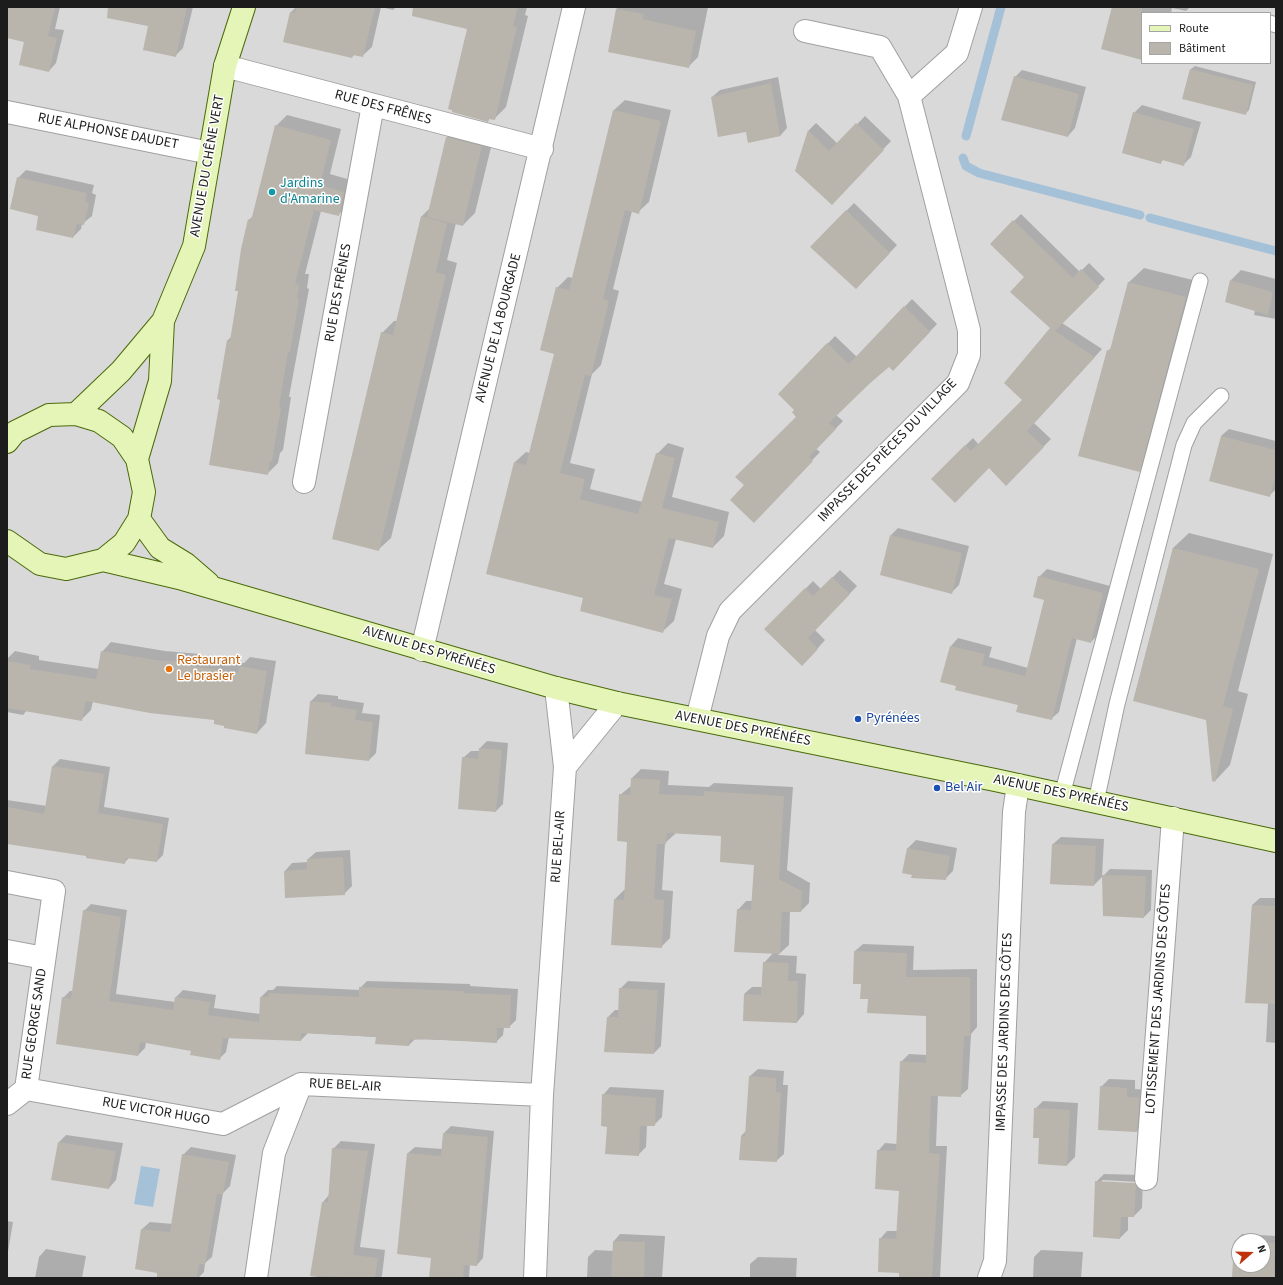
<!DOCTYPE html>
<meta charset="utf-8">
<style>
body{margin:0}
#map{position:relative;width:1283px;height:1285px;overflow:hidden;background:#edebe2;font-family:"Source Sans 3",sans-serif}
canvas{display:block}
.frame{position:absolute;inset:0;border:8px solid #1c1c1c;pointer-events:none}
.legend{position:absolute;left:1141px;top:12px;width:130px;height:52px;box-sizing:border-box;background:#fff;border:1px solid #a4a4a4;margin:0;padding:5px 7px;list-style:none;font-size:12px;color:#1c1c1c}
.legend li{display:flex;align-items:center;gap:8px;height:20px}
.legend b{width:20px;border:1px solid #a4a4a4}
.north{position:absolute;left:1231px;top:1233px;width:40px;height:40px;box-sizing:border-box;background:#fff;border:1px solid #a4a4a4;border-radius:50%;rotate:70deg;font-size:11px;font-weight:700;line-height:16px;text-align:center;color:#1c1c1c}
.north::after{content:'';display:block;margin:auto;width:14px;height:18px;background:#bc330c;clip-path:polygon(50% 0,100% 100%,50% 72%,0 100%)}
</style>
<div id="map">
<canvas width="1283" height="1285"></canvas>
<div class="frame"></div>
<ul class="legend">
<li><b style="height:5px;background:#e4f5b7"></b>Route</li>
<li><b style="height:11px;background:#b9b4ac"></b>Bâtiment</li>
</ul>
<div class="north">N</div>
</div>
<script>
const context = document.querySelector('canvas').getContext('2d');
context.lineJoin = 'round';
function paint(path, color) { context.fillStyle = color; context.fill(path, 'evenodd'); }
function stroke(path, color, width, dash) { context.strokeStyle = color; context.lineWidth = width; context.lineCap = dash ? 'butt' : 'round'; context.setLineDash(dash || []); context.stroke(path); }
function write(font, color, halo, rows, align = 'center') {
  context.font = font + ' "Source Sans 3",sans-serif'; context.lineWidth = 3; context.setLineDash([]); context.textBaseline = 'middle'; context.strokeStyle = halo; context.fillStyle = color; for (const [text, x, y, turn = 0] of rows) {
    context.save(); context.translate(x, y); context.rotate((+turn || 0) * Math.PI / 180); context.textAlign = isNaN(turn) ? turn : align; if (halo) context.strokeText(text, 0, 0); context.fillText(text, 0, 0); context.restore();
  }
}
const residential = new Path2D(`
 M7 7H1276V1278H7ZM1142 13H1270V63H1142ZM1239 1241H1263V1265H1239Z`);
const water = new Path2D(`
 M141 1166 160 1169 153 1207 134 1204Z`);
const shadow = new Path2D(`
 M7 7H60L55 29 64 30 56 63 49 71 25 41 7 37Z
 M120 7H193L183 48 175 56 150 25Z
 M296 7H396L393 10 381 7 372 47 362 56 355 54 352 57 284 41 291 12Z
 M469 7H527L525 15 528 16 506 107 494 119 490 118 488 121 468 28Z
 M619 7H708L698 57 688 67 616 9Z
 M1112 7H1190L1186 11 1172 8 1171 13H1142V59Z
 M1195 66 1256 82 1249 110 1245 114 1183 98 1191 69Z
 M1022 70 1086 87 1075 128 1068 136 1015 77Z
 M778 77 787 128 780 136 748 142 746 130 712 97 720 90Z
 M625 100 671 110 649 202 638 212 632 211 613 289 619 291 601 365 592 374 570 463 595 469 590 489 643 502 657 454 668 443 684 448 672 497 729 512 724 536 713 547 676 539 664 584 682 589 674 621 663 631 584 597 515 462 526 452 530 453 555 353 557 288 568 277 573 278 614 110Z
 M1142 105 1201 122 1191 157 1183 165 1164 159 1160 163 1134 113Z
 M287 115 341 129 330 174 354 181 349 204 338 215 321 211 305 274H309L307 288 309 289 289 397H291L283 450 280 453 278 463 267 474 221 399H218L228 340 232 336 239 291 242 250 249 220 253 216 276 126Z
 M865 116 891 141 839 196 796 171 809 130 816 123 838 144Z
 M459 126 494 135 475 213 463 225 456 223 447 260 457 263 391 538 379 549 382 333 394 321H397L422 216 430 208 447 137Z
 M26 170 94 185 92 193 96 195 92 216 82 224 81 229 73 237 39 215 18 178Z
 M854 203 897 245 864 280 811 247Z
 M1021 214 1080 272 1089 263 1105 279 1062 323 1102 349 1034 423 1051 439 1006 484 989 467 932 479 973 438 979 445 1023 400 1052 328 1025 277 991 244Z
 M1144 268 1201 282 1154 455 1139 470 1108 351 1112 347 1128 283Z
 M1241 270 1276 279V319L1254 315 1255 310 1231 280Z
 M912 299 937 324 901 362 889 365 836 415 843 421 816 449 820 452 761 514 745 485 798 417 795 410 779 394 835 336 857 357Z
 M1229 429 1276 441V489L1269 496 1221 436Z
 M898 528 969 546 959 585 951 593 891 535Z
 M1189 533 1273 554 1238 691 1248 694 1230 765 1215 781 1207 719 1134 700 1173 548Z
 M1047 569 1110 586 1099 634 1091 642 1077 638 1059 712 1051 719 1019 705 942 681 951 646 958 638 992 647 989 657 1028 668 1045 600 1039 577Z
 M840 570 857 586 815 630 825 640 810 657 766 629 813 581 821 589Z
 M111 642 165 651 200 654V657L244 663 250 657 276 661 266 723 257 733 226 725 216 719 93 701 91 710 82 719 27 710 23 715 7 712V659L15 651 39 656V660L99 669 102 652Z
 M318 694 338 696V699L364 703 362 713 380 715 376 753 369 760 306 753 311 701Z
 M487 741 508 743 503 804 496 811 463 758 471 751H480V748Z
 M60 759 110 767 104 807 169 818 163 855 157 861 130 857 124 863 88 855 7 842V800L47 806 53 766Z
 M641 769 669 771 668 785 709 787 714 783 793 787 787 870 810 883 809 903 801 911H790L789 945 778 955 797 956 796 973 806 974 804 1014 797 1022 744 994 752 987H763L764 963 773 953 738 910 746 901H753L755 864 722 835 675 832V834L665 843 662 890 673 891 670 938 661 947 612 944 615 899 624 890H626L628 841 620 795 631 786 632 778Z
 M1061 837 1104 839 1102 877 1110 869 1152 870 1151 910 1144 917 1103 876 1094 885 1051 884 1053 844Z
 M916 840 957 848 953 871 945 879 903 872 908 848Z
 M350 850 352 886 344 894 285 871 292 863 308 862V859L316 852Z
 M1260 898H1276V1043L1266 1042 1268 1003 1247 1002 1252 905Z
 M91 904 127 910 116 994 175 1002 176 997 183 990 216 995 214 1008 260 1014 261 997 268 990H273L277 986 360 990V988L367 981 470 984V986L518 989 516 1020 509 1027H504L503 1035 496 1042 415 1039 409 1045 377 1037 308 1033 301 1040 229 1037 226 1052 219 1059 192 1050 146 1042 145 1048 138 1055 63 998 70 991H73L84 911Z
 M863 944 914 946 913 970 977 969V1027L971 1034 968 1089 960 1096 938 1095 936 1146H947L940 1278H900V1272L880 1239 887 1231H898L900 1190 878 1151 885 1143 897 1144 901 1062 909 1054 927 1055V1015L869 999 862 983 855 951Z
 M628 981 665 983 661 1046 654 1053 608 1017 615 1010H619L620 989Z
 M758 1069 784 1071 783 1085H788L784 1154 776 1161 741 1136 746 1131 750 1076Z
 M1109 1079 1135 1080V1089L1147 1090 1144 1123 1137 1131 1101 1087Z
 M610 1087 664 1090 662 1117 654 1125H647L646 1147 638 1155 608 1126 603 1095Z
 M1043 1101 1078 1103 1075 1157 1067 1165 1039 1163 1040 1137 1035 1109Z
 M451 1126 494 1131 483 1258 477 1265 470 1264 469 1278H430L432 1257 408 1153 415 1147 442 1149 444 1133Z
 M66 1135 123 1143 116 1180 109 1188 59 1142Z
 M341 1141 375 1144 360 1247 385 1250 382 1276 380 1278H326L311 1276 323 1202 329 1195 333 1149Z
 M191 1147 236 1155 230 1186 223 1193 212 1257 205 1263 204 1272 198 1278H158V1272L142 1229 150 1222 173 1224 183 1155Z
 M1104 1174 1142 1175 1143 1177 1142 1208 1134 1216H1128V1230L1120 1238 1096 1182ZM1102 1180 1139 1182V1184L1102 1182Z
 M7 1221 13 1222 7 1258Z
 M620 1234 665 1236 662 1278H587L588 1257 595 1250 613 1251 614 1241Z
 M1242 1234 1276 1236V1278H1233L1235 1241ZM1239 1241H1263V1265H1239Z
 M46 1249 86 1256 82 1278H35L39 1257Z
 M1041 1250 1083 1252 1081 1278H1033L1034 1257Z
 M758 1257 797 1258 796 1278H750V1264Z`);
const stream = new Path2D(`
 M966 136 1001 7
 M963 158 966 166 979 173 1140 215
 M1150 218 1276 251`);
const building = new Path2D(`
 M7 7H55L48 36 57 38 49 72 19 65 24 42 7 38Z
 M108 7H187L176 57 143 50 148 26 107 18Z
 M296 7H375L363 57 353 55 352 58 283 42 290 12 295 13Z
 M413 7H518L513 26 517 27 495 120 489 119 488 122 452 112V110L448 109 467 29 412 16Z
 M1112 7H1142V60L1101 49Z
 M616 9 644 14 643 19 696 31 689 68 608 52Z
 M1190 69 1253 85 1246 115 1182 99Z
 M1014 76 1079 94 1068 137 1001 120Z
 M771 83 780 136 748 143 746 132 718 137 711 97Z
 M613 110 661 121 639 214 625 210 603 299 609 301 591 376 585 375 560 473 585 479 580 499 638 514 656 453 675 458 662 508 719 522 713 548 669 538 654 595 672 599 663 633 580 611 583 598 486 574 514 462 526 465 554 354 540 350 556 287 569 290Z
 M1133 112 1194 129 1184 166 1162 160 1161 164 1122 153Z
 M856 123 884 150 832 205 795 171 808 130 829 151Z
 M275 125 331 140 320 185 344 192 339 216 314 210 295 284 299 285 297 299H299L290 353 288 352 279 407 281 408 272 461H270L268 475 209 465 220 400 217 399 227 340 230 341 238 291H235L241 249 248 219 251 221Z
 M446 137 482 146 463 226 427 217Z
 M17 177 87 193 85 201 89 203 84 225 77 224 73 238 36 230 38 216 10 209Z
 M846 210 890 253 856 289 810 247Z
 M421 216 447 223 436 272 446 275 379 551 332 539 381 332 393 335Z
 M1013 220 1073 278 1081 269 1099 287 1055 331 1095 357 1027 431 1044 447 1006 486 989 468 955 503 931 479 965 445 971 451 1022 400 1004 383 1050 328 1010 292 1024 277 990 244Z
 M1230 280 1273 292 1268 315 1225 302Z
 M1128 282 1186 297 1140 472 1078 456 1107 350H1110Z
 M904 306 930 332 893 371 889 367 869 384 829 423 836 429 809 457 813 461 754 523 730 500 744 485 735 477 796 417 792 412 794 410 778 394 827 343 849 364Z
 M1221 436 1276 450V474L1270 497 1209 481Z
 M890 535 962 553 952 594 880 575Z
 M1173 548 1259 569 1223 706 1233 709 1215 782 1212 781 1206 720 1133 701Z
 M1038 576 1103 593 1091 643 1072 638 1052 720 1016 712 1018 705 955 690 956 686 940 682 950 646 985 654 982 665 1025 676 1044 600 1033 597Z
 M832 577 850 594 808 638 818 649 802 666 764 629 805 588 813 596Z
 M101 651 156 660 191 663V666L238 673 240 666 267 671 257 734 224 728V726L214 724V720L150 713 86 701 82 721 7 708V661L31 665 30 669 96 679Z
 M310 701 331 703V706L357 710 355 720 373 722 369 761 305 754Z
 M479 748 502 750 496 812 458 809 462 757 478 759Z
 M52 766 104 774 98 813 163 824 157 862 126 858 125 864 86 858V856L7 844V807L44 814Z
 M631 778 660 780 659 794 704 796V791L784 796 779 879 802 891 801 912H782L780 954 734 952 737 909 751 910 754 865 720 862 721 836 667 833 666 844H657L654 899 664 900 662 948 611 945 614 899 624 900 627 842 617 841 619 794 630 795Z
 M1052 844 1096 846 1094 886 1050 884Z
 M907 848 950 856 946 880 911 878 912 875 902 873Z
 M343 857 345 895 285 898 284 871 307 869V859Z
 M1102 875 1146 876 1144 918 1103 916Z
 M1252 905 1276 906V1004L1245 1003Z
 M83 910 121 917 109 1001 173 1010 175 997 210 1002 208 1015 259 1022 260 997H268L269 993 359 997V987L464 991V993L511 995 510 1028H497V1043L427 1039 410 1040 409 1046 375 1044 376 1037 301 1033V1041L223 1038 220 1060 190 1055 191 1051 140 1042 138 1056 56 1044 62 997 71 999Z
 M854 951 907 953 906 977H970V1036H964L961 1097 931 1096 929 1153 940 1154 932 1278H899V1273L878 1272 879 1238 896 1239 899 1191 875 1189 877 1150 896 1151 900 1061 926 1063V1016L867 1013 868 999H860L861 984H853Z
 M763 962 789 963 788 981H798L797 1023 743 1021 744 994 761 995Z
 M619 988 658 990 654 1054 604 1052 607 1017H618Z
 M749 1076 776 1078V1092L781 1093 777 1162 739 1160 741 1136H745Z
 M1100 1086 1127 1088V1097L1140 1098 1137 1132 1098 1130Z
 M602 1094 656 1098 655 1126H640L639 1156 605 1154 607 1127 601 1126Z
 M1034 1108 1070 1110 1067 1166 1038 1164 1039 1138H1033Z
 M443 1133 488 1137 477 1266 464 1265 463 1278H429L431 1258 397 1254 407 1153 441 1156Z
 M58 1142 116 1151 109 1189 51 1180Z
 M332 1148 368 1151 353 1255 378 1258 375 1278 310 1276 322 1202H328Z
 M182 1154 229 1162 223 1194H217L205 1265 199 1264 197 1278H157V1273L135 1269 141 1229 170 1232Z
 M1095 1181 1134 1183 1136 1186 1134 1217H1121L1120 1239 1093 1237Z
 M613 1241 645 1242 644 1278H611Z
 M1234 1241H1239V1265H1263V1242L1275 1243 1274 1278H1232Z`);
const service = new Path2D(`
 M1270 23 1276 25
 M1062 795 1200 281
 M1096 802 1117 704 1184 445 1194 423 1221 396`);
const minor = new Path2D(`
 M805 31 880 47 909 96
 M225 66 542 149
 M7 112 210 153
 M304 482 373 105
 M422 650 574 7
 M697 719 718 636 730 611 958 383 969 355V330L909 96 957 53 971 7
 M565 767 617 703
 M7 882 54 891 26 1089
 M7 951 44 958
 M7 1104 26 1089 223 1124 301 1084
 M1146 1179 1173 818
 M256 1278 274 1153 301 1084 542 1095
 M535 1278 542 1095 565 767 556 688
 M989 1278 995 1261 1014 812 1018 785`);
const secondary = new Path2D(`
 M76 414 121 371 163 321 194 246 225 66 244 7
 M7 442 15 432 49 415 76 414 99 421 122 437 137 459 144 492 139 519 124 543 103 560 66 569 40 564 7 541
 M137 459 160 381 163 321
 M139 519 160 548 186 564 208 583
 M103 560 179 578 556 688 617 703 995 780 1276 841`);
const markers = [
 [272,192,4,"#0f9aa8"],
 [169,669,4,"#e8710a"],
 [858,719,4,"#1a4fb4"],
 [937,788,4,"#1a4fb4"]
];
const streetNames = [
 ["RUE DES FRÊNES",383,108,15],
 ["RUE ALPHONSE DAUDET",108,132,11],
 ["AVENUE DU CHÊNE VERT",208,166,-80],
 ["RUE DES FRÊNES",339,293,-80],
 ["AVENUE DE LA BOURGADE",499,328,-76],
 ["IMPASSE DES PIÈCES DU VILLAGE",888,451,-46],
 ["AVENUE DES PYRÉNÉES",429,651,17],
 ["AVENUE DES PYRÉNÉES",743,729,11],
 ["AVENUE DES PYRÉNÉES",1061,794,12],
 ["RUE BEL-AIR",559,847,-86],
 ["LOTISSEMENT DES JARDINS DES CÔTES",1159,999,-86],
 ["RUE GEORGE SAND",35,1024,-82],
 ["IMPASSE DES JARDINS DES CÔTES",1005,1032,-88],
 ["RUE BEL-AIR",345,1086,3],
 ["RUE VICTOR HUGO",156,1112,10]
];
const cultureNames = [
 ["Jardins",280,184],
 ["d'Amarine",280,200]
];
const foodNames = [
 ["Restaurant",177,661],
 ["Le brasier",177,677]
];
const transitNames = [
 ["Pyrénées",866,719],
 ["Bel Air",945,788]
];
paint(residential, '#dad9d9');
paint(water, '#a4c1d8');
paint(shadow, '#0003');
stroke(stream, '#a4c1d8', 9);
paint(building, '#b9b4ac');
stroke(service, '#a0a0a0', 17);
stroke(minor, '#a0a0a0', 24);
stroke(secondary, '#4b6a0b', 24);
stroke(service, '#fff', 15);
stroke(minor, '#fff', 22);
stroke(secondary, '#e4f5b7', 22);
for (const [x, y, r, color] of markers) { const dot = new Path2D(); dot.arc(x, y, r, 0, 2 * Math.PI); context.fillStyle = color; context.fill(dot); stroke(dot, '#fff', 1.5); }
write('14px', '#1c1c1c', '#fff', streetNames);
write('14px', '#0d838f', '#fff', cultureNames, 'left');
write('14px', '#c56008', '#fff', foodNames, 'left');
write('14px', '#164399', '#fff', transitNames, 'left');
</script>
